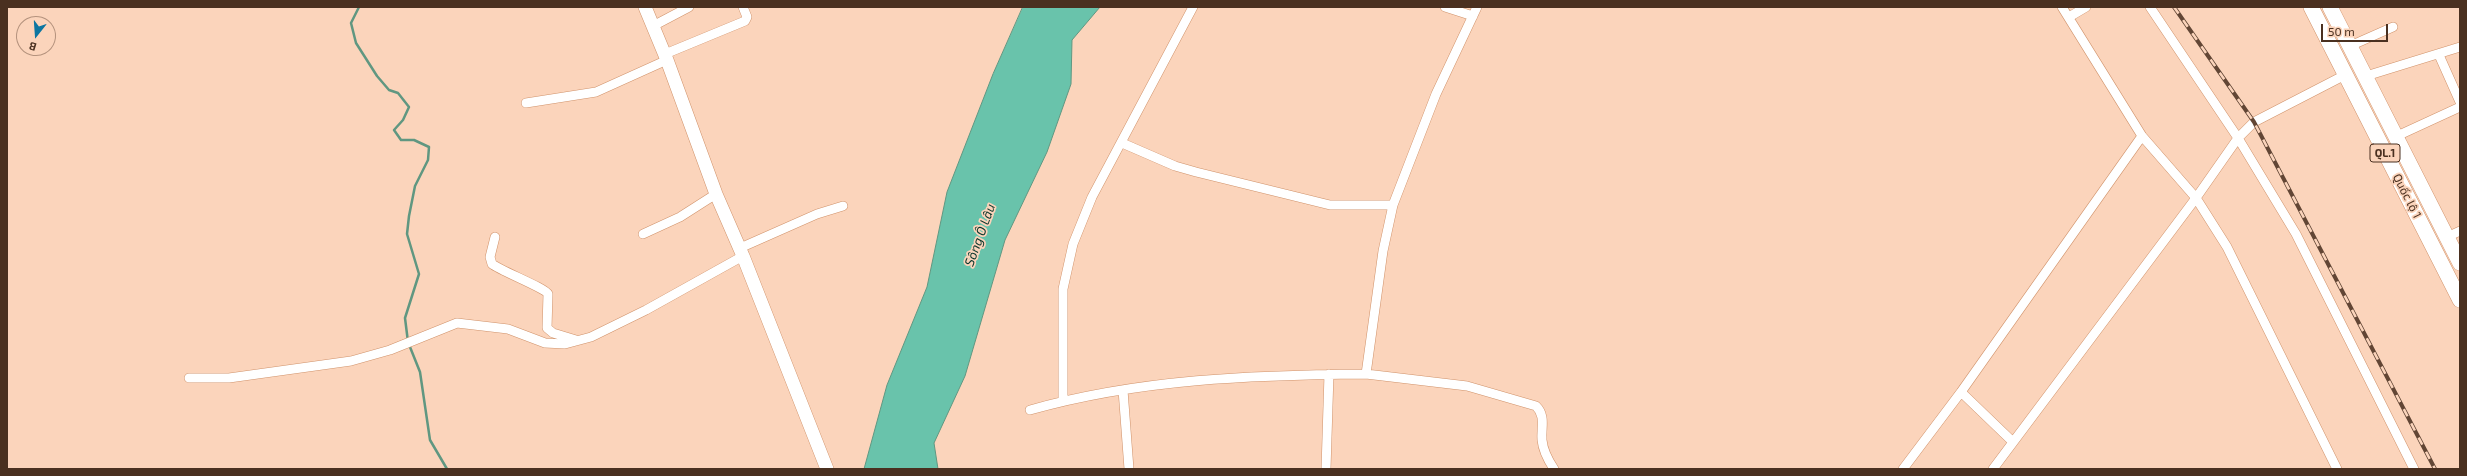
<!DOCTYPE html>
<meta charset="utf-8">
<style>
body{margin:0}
#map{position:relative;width:2467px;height:476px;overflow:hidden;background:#fbd4bb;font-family:"Exo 2",sans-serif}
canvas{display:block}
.frame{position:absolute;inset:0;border:8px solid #4a3020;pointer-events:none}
.north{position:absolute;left:16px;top:16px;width:40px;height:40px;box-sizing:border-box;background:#fbd4bb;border:1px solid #b4927d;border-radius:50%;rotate:197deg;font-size:11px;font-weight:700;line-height:16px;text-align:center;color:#4a3020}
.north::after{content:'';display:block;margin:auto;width:14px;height:18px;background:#0c76a1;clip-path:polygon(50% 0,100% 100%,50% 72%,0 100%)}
.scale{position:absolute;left:2321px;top:24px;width:67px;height:18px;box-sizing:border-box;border:2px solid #4a3020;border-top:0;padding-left:5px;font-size:12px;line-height:14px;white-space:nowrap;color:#4a3020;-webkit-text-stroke:3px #fbd4bb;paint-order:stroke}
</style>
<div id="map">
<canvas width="2467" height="476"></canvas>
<div class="frame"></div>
<div class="north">B</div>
<div class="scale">50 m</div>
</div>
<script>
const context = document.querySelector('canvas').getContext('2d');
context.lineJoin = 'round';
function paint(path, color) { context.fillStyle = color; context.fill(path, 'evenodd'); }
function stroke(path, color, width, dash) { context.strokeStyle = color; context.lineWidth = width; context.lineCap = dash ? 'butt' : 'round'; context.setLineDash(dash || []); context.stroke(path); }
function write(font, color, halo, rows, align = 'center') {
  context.font = font + ' "Exo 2",sans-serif'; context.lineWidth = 3.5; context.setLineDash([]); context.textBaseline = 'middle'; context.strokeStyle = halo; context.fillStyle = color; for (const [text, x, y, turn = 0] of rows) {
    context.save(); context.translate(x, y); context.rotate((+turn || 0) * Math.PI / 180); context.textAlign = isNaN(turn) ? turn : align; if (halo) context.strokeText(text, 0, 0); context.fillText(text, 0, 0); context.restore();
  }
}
const water = new Path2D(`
 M1023 7H1100L1072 40 1071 84 1047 152 1005 240 965 376 934 443 938 469H864L887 385 927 287 947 192 993 74Z`);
const stream = new Path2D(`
 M359 7 351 23 356 43 377 76 389 90 398 93 409 107 403 120 394 130 401 140H414L429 147 428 160 415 186 409 216 407 234 419 274 405 318 408 342 420 372 430 440 447 469`);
const minor = new Path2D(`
 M1445 7 1473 16
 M1477 7 1436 94 1393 205 1383 251 1366 374 1467 386 1536 406C1546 416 1541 427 1542 440 1543 451 1548 460 1554 469
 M2062 7 2142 136 2196 198 2227 247 2337 469
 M2150 7 2238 138 2296 234 2414 469
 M2069 17 2086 7
 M653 26 689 7
 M2350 46 2393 27
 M665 54 745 21 747 17 743 7
 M2439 55 2460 102
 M2366 76 2460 47
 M526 103 596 92 667 60
 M2397 136 2460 107
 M1122 143 1175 166 1196 172 1330 205H1393
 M643 234 680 217 716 194
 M495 237 490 257 492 264C501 271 545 288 548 294L547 328 553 333 576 340
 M2447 237 2460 231
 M740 248 817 214 843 206
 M189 378H229L351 361 390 350 457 323 508 329 545 343 565 344 591 337 646 310 743 256
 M1123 390 1129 469
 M1961 392 2013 442
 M1063 400V289L1073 244 1092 197 1193 7
 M1030 410C1139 379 1253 375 1366 374
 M1326 469 1329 374
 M1903 469 1961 392 2142 136
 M1993 469 2196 198 2238 138 2254 122 2345 75`);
const secondary = new Path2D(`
 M645 7 667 60 716 194 743 256 827 469`);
const trunk = new Path2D(`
 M2311 7 2460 300
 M2330 7 2460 263`);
const rail = new Path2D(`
 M2174 7 2254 122 2435 469`);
const shields = [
 [2385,153,30]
];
const shieldNames = [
 ["QL.1",2385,153]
];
const streetNames = [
 ["Quốc lộ 1",2407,196,63]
];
const waterNames = [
 ["Sông Ô Lâu",980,235,-70]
];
paint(water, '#69c3ab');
stroke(water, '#609781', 1);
stroke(stream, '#609781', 2.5);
stroke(minor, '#d0926a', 10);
stroke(secondary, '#d0926a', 14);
stroke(trunk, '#d0926a', 16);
stroke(minor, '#fff', 9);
stroke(secondary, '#fff', 13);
stroke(trunk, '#fff', 15);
stroke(rail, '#624635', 4);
stroke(rail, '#fbd4bb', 2.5, [8]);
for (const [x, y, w] of shields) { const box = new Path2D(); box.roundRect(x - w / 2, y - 9, w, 18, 3); context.fillStyle = '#fbd4bb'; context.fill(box); stroke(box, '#4a3020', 1); }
write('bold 11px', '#4a3020', null, shieldNames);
write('12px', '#4a3020', '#fbd4bb', streetNames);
write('italic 13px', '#09352b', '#fbd4bb', waterNames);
</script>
